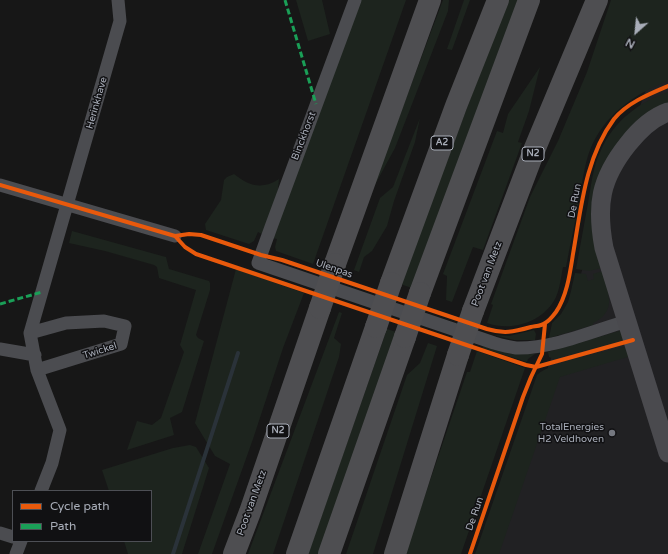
<!DOCTYPE html>
<style>
body{margin:0}
#map{position:relative;width:668px;height:554px;overflow:hidden;background:#171717;font-family:"Varela Round",sans-serif}
canvas{display:block}
.legend{position:absolute;left:12px;top:490px;width:140px;height:52px;box-sizing:border-box;background:#111113;border:1px solid #4d4f55;margin:0;padding:5px 7px;list-style:none;font-size:12px;color:#a8adb8}
.legend li{display:flex;align-items:center;gap:8px;height:20px}
.legend b{width:20px;border:1px solid #4d4f55}
.north{position:absolute;left:616px;top:12px;width:40px;height:40px;-webkit-text-stroke:3px #111113;paint-order:stroke;rotate:207deg;font-size:11px;font-weight:700;line-height:16px;text-align:center;color:#a8adb8}
.north::after{content:'';display:block;margin:auto;width:14px;height:18px;background:#a8adb8;clip-path:polygon(50% 0,100% 100%,50% 72%,0 100%)}
</style>
<div id="map">
<canvas width="668" height="554"></canvas>
<ul class="legend">
<li><b style="height:5px;background:#e8590c"></b>Cycle path</li>
<li><b style="height:5px;background:#1a9f57"></b>Path</li>
</ul>
<div class="north">N</div>
</div>
<script>
const context = document.querySelector('canvas').getContext('2d');
context.lineJoin = 'round';
function paint(path, color) { context.fillStyle = color; context.fill(path, 'evenodd'); }
function stroke(path, color, width, dash) { context.strokeStyle = color; context.lineWidth = width; context.lineCap = dash ? 'butt' : 'round'; context.setLineDash(dash || []); context.stroke(path); }
function write(font, color, halo, rows, align = 'center') {
  context.font = font + ' "Varela Round",sans-serif'; context.lineWidth = 3; context.setLineDash([]); context.textBaseline = 'middle'; context.strokeStyle = halo; context.fillStyle = color; for (const [text, x, y, turn = 0] of rows) {
    context.save(); context.translate(x, y); context.rotate((+turn || 0) * Math.PI / 180); context.textAlign = isNaN(turn) ? turn : align; if (halo) context.strokeText(text, 0, 0); context.fillText(text, 0, 0); context.restore();
  }
}
const built = new Path2D(`
 M668 27V554H482Z`);
const green = new Path2D(`
 M296 0H322L330 34 308 41Z
 M361 0H406L313 264 276 251 275 247 277 239 272 238Z
 M443 0H449L448 11 395 148 370 194Z
 M464 0H470L452 50 447 49Z
 M508 0H519L412 288 400 284Z
 M611 0H668V81C634 94 604 115 590 150 584 166 582 184 579 201 575 223 570 245 566 267H563C561 277 560 288 556 297 544 322 512 332 487 323L493 305 491 304 530 197 558 141 587 72Z
 M540 67 529 111 518 142 522 143 483 250 473 247 452 302 446 300 447 276 443 274 497 131 503 133 508 114Z
 M668 92V103L610 157 602 268 589 271 576 269C580 247 584 225 588 203 591 186 593 166 601 150 614 121 639 102 668 92Z
 M420 118 415 142 394 201 387 226 372 251 364 257 359 272 354 270 380 198 393 187Z
 M234 174C249 186 262 190 279 179L277 200 264 235 258 232 254 241 249 244 206 230 205 224 221 200 224 180 227 177Z
 M72 231 162 256 166 257 169 269 209 281 210 283V290L196 335 198 338 204 341 182 412 170 418 174 435 127 450 137 421 152 425 161 418 184 352 180 345 196 290 159 278 157 267 154 265 105 251 69 243Z
 M236 269 304 293 283 348 253 439 212 554H198L230 464 215 456 195 423Z
 M603 271 610 293 608 294C612 307 605 318 593 323V325L549 338 552 323 561 314 568 302 571 291 575 273 586 274 588 281 594 279 593 274Z
 M339 312 342 313 334 338 341 344 339 357 273 554H248Z
 M387 329 396 332 319 554H308Z
 M534 330 536 334 535 340H514L494 335 509 336Z
 M619 331 622 332 624 337 623 340 617 342 554 359 549 357 548 352Z
 M428 343 437 346 373 554H346L407 375 420 363Z
 M483 346 515 354H535L528 359 527 362 482 348Z
 M624 347 627 349 631 356 560 377 499 554H475L537 375C550 362 604 352 624 347Z
 M477 351 525 368 461 554H405L467 372H470Z
 M190 445 196 447 209 468 182 554H128L124 541H151V491H109L102 470 173 448Z`);
const stream = new Path2D(`
 M173 554 238 353`);
const street = new Path2D(`
 M355 0 271 227 258 263 494 343C501 345 509 347 516 348 552 349 593 331 627 321
 M0 185 175 236
 M30 333 66 323 104 321 125 326 121 344 37 370
 M0 349 35 355
 M41 491 52 463 60 430 37 370 30 333 120 21 118 0
 M0 533 13 537
 M16 554 21 541`);
const secondary = new Path2D(`
 M668 112C651 118 639 130 628 144 600 179 596 205 604 248L668 453`);
const highway = new Path2D(`
 M335 264 430 0
 M391 283 456 106 498 0
 M420 293 529 0
 M473 311 535 148 597 0
 M234 554 250 512 320 308
 M297 554 376 327
 M329 554 405 337
 M395 554 458 355`);
const highwayBridge = new Path2D(`
 M320 308 335 264
 M376 327 391 283
 M405 337 420 293
 M458 355 473 311`);
const quiet = new Path2D(`
 M285 0 316 104
 M0 304 42 292`);
const cycleway = new Path2D(`
 M0 185 175 236 189 234 201 235 261 255 282 260 487 329C504 334 513 332 531 327 535 326 542 326 545 323 549 321 553 316 556 312 567 296 570 273 573 254 581 209 585 158 614 119 627 103 649 94 668 86
 M175 236 185 247 196 254 526 365 536 367 633 340
 M470 554 523 397 531 377 542 354 545 324`);
const markers = [
 [612,433,4,"#757880"]
];
const shields = [
 [442,143,22],
 [533,154,22],
 [278,431,22]
];
const shieldNames = [
 ["A2",442,143],
 ["N2",533,154],
 ["N2",278,431]
];
const streetNames = [
 ["Herinkhave",97,103,-74],
 ["Binckhorst",304,136,-69],
 ["De Run",575,201,-79],
 ["Ulenpas",334,269,19],
 ["Poot van Metz",487,274,-69],
 ["Twickel",100,351,-18],
 ["Poot van Metz",252,503,-70],
 ["De Run",475,514,-71]
];
const poiNames = [
 ["TotalEnergies",604,427],
 ["H2 Veldhoven",604,439]
];
paint(built, '#212123');
paint(green, '#1d241e');
stroke(stream, '#2a3239', 4);
stroke(street, '#4b4c50', 13);
stroke(secondary, '#4a4a4e', 19);
stroke(highway, '#4e4e51', 22);
stroke(highwayBridge, '#4e4e51', 22);
stroke(quiet, '#1a9f57', 3, [6, 3]);
stroke(cycleway, '#e8590c', 4);
for (const [x, y, r, color] of markers) { const dot = new Path2D(); dot.arc(x, y, r, 0, 2 * Math.PI); context.fillStyle = color; context.fill(dot); stroke(dot, '#111113', 1.5); }
for (const [x, y, w] of shields) { const box = new Path2D(); box.roundRect(x - w / 2, y - 7, w, 14, 3); context.fillStyle = '#111113'; context.fill(box); stroke(box, '#a8adb8', 1); }
write('bold 9px', '#a8adb8', null, shieldNames);
write('10px', '#a8adb8', '#111113', streetNames);
write('10px', '#a8adb8', '#111113', poiNames, 'right');
</script>
